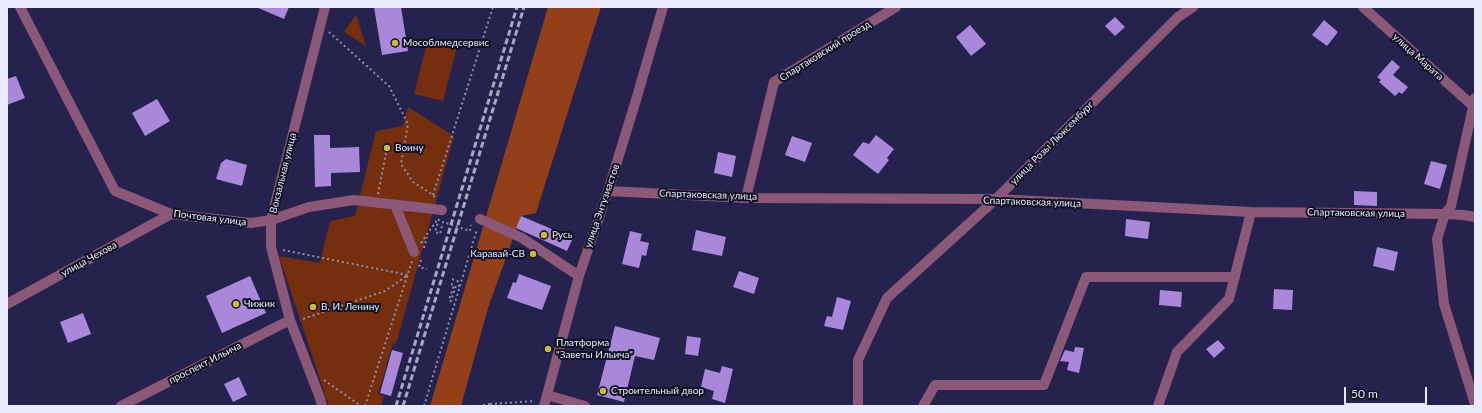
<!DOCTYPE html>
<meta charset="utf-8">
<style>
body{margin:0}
#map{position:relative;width:1482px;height:413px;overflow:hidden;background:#25234e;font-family:Lato,sans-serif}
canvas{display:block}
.frame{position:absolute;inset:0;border:8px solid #e9ebfc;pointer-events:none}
.scale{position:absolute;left:1344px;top:387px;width:83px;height:18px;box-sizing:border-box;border:2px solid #e9ebfc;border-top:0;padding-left:5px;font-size:12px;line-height:14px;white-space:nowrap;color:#e9ebfc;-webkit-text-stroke:3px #101023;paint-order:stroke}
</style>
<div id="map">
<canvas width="1482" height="413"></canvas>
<div class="frame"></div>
<div class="scale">50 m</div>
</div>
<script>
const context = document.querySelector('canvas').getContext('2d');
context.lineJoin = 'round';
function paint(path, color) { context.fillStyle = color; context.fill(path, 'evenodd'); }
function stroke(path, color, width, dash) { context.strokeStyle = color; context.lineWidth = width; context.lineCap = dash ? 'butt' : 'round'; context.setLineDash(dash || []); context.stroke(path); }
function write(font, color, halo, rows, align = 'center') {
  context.font = font + ' Lato,sans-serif'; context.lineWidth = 4; context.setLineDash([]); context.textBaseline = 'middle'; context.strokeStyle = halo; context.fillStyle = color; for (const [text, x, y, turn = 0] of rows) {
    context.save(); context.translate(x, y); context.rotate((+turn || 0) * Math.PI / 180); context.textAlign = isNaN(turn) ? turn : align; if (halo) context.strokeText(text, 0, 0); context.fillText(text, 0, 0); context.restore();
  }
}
const green = new Path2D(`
 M356 15 366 46 344 32Z
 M428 39 457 47 443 101 414 94Z
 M408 107 454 136 396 344 393 343 378 394 384 396 381 406H329L279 256 320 263 330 221 355 216 376 131 403 126Z`);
const forest = new Path2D(`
 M548 7H601L536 213 521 216 488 308 461 406H430Z`);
const building = new Path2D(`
 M256 7H289L284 19Z
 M374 7H401L408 51 382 55Z
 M1115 17 1125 27 1115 36 1105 26Z
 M1324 20 1338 32 1327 46 1312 35Z
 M970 25 986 44 971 56 956 37Z
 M1392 60 1400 67 1393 75 1408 87 1402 94 1399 92 1395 96 1379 82 1381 80 1377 77Z
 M16 76 25 98 7 105V79Z
 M157 99 170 121 145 136 132 113Z
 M314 135H330V148L359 147 360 172 331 173V186L315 187Z
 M876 135 894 149 887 158 889 160 878 174 853 155 863 142 869 144Z
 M792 136 812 143 805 162 785 155Z
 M718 152 736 156 732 177 714 173Z
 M226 159 247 165 242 186 216 179 221 163Z
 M1431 161 1447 165 1440 189 1424 184Z
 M1354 191 1377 192V206L1354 205Z
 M521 216 573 238 567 251 516 228Z
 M1126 219 1150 222 1148 239 1125 236Z
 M696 230 726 237 722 256 692 250Z
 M630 231 642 234 640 241 649 243 646 256 642 255 639 268 622 264Z
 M1377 247 1398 252 1394 271 1373 266Z
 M739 271 759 278 754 294 733 287Z
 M519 274 551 286 542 310 507 298 513 282 516 283Z
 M250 276 266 313 222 333 206 296Z
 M1274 289 1293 290 1292 310 1273 309Z
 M1160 290 1182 292 1181 307 1159 305Z
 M837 297 851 301 843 330 824 326 827 316 832 317Z
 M83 313 91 334 68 343 60 322Z
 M615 326 660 338 654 360 635 356 624 402 597 395Z
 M687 336 701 338 698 356 685 354Z
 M1218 340 1225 348 1214 358 1206 349Z
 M1075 347 1084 348 1079 373 1067 370 1069 362 1060 361 1065 350 1074 352Z
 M392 350 403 353 391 396 380 393Z
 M722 366 733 369 725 403 712 399 714 391 701 387 705 369 720 373Z
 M239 377 247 395 233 402 224 384Z`);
const path = new Path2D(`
 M329 32 389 86 408 124 401 164 413 182 433 195 436 199
 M378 194 387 148
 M433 195 493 7
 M439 219 435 232 440 234 443 222 470 231 471 225
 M421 243 437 220
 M424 248 427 237
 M283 250 408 275 385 291 300 320
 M421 260 419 267 427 269
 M452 279 460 282
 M451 284 454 285 449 300 451 301 456 285 459 286
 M324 380 361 406
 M490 404 535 401
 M365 406 412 261
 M424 406 477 229
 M478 406 490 404V406`);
const minor = new Path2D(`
 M20 7 115 191 171 214 251 223 271 220 309 207 354 200 442 210
 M1363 7 1473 106
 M608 191 746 198 996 199 1251 212 1445 214 1451 206 1475 98
 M746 198 774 82 896 7
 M395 205 414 252
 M1475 217 1463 215 1445 214 1437 239 1444 304 1475 404
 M480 219 522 238 579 276
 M7 304 171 214
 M547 395 585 406
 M121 406 290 320
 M322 406 320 398 290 320 271 247V220L325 7
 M544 406 579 276 608 191 636 100 663 7
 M858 406V360L887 298 996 199 1178 17 1193 7
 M923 406 935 385H1044L1086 277H1235
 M1158 406 1177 352 1229 299 1251 212`);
const rail = new Path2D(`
 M396 406 517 7
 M403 406 524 7`);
const markers = [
 [395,43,4,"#caba3a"],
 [387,148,4,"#caba3a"],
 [544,235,4,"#caba3a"],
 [533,254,4,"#caba3a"],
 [236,304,4,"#caba3a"],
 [313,307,4,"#caba3a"],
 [548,349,4,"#caba3a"],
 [603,391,4,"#caba3a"]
];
const poiNames = [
 ["Мособлмедсервис",403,43],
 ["Воину",395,148],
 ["Русь",552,235],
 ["Каравай-СВ",525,254,"right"],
 ["Чижик",244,304],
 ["В. И. Ленину",321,307],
 ["Платформа",556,343],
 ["\"Заветы Ильича\"",556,355],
 ["Строительный двор",611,391]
];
const streetNames = [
 ["Спартаковский проезд",825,51,-32],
 ["улица Марата",1418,57,42],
 ["улица Розы Люксембург",1052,143,-45],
 ["Вокзальная улица",283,173,-76],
 ["Спартаковская улица",708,195,2],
 ["Спартаковская улица",1032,202,2],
 ["улица Энтузиастов",602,206,-71],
 ["Спартаковская улица",1356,213,1],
 ["Почтовая улица",210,218,7],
 ["улица Чехова",89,259,-29],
 ["проспект Ильича",205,363,-27]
];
paint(green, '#752f0e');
paint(forest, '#933f19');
paint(building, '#a987db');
stroke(path, '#8f90ac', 2, [2, 3]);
stroke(minor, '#8c5879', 10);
stroke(rail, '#a6a7c1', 3, [6, 3]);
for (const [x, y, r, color] of markers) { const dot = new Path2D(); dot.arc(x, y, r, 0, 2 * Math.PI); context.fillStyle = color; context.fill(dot); stroke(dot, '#101023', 1.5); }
write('10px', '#e9ebfc', '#101023', poiNames, 'left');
write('10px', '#e9ebfc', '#101023', streetNames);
</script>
